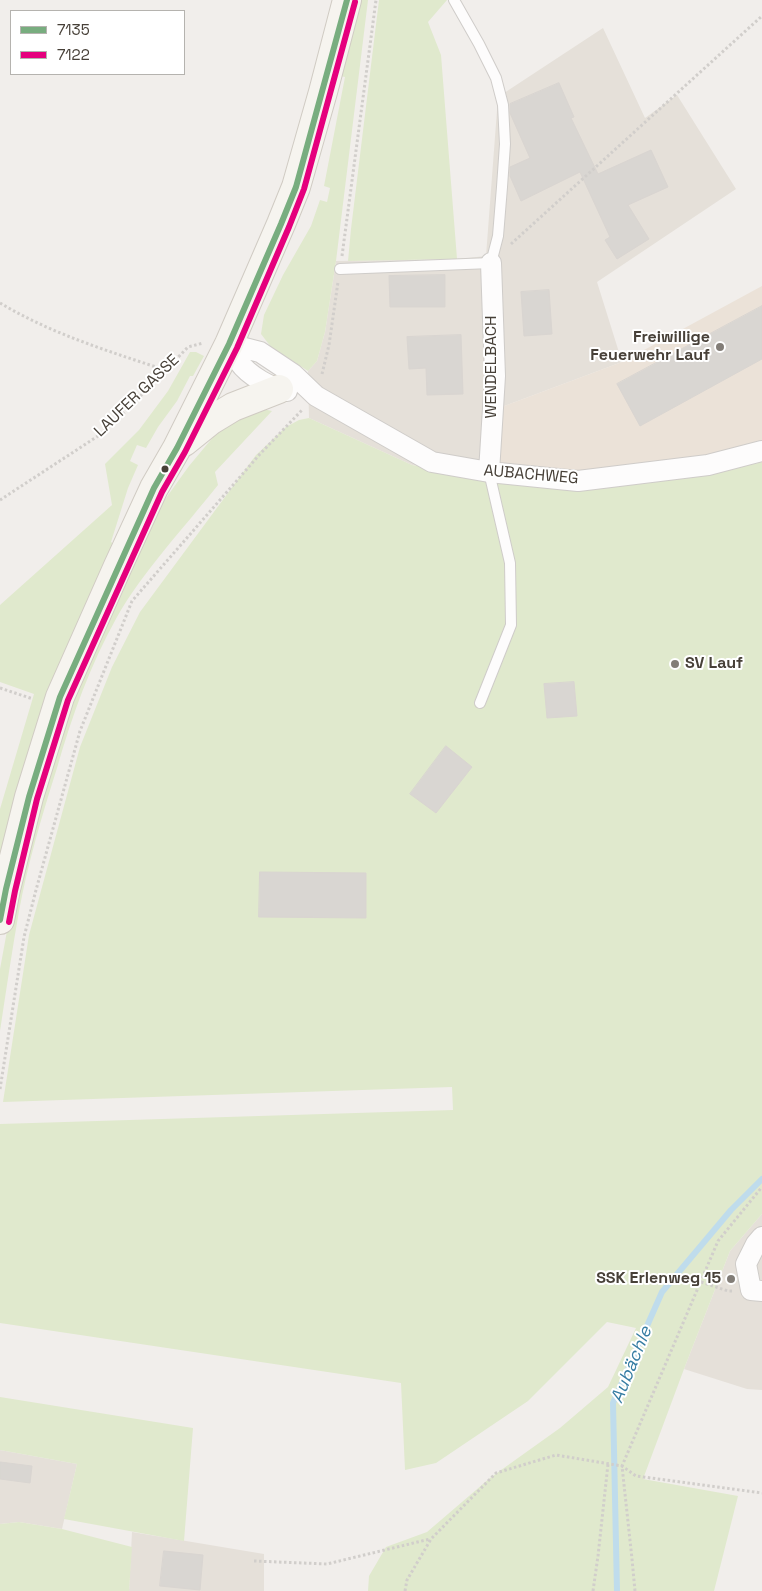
<!DOCTYPE html>
<meta charset="utf-8">
<style>
body{margin:0}
#map{position:relative;width:762px;height:1591px;overflow:hidden;background:#f1eeeb;font-family:"Space Grotesk",sans-serif}
canvas{display:block}
.legend{position:absolute;left:10px;top:10px;width:175px;height:65px;box-sizing:border-box;background:#fff;border:1px solid #b5b3af;margin:0;padding:6px 9px;list-style:none;font-size:15px;color:#474038}
.legend li{display:flex;align-items:center;gap:10px;height:25px}
.legend b{width:25px;border:1px solid #b5b3af}
</style>
<div id="map">
<canvas width="762" height="1591"></canvas>
<ul class="legend">
<li><b style="height:6px;background:#78ad7f"></b>7135</li>
<li><b style="height:6px;background:#e5007d"></b>7122</li>
</ul>
</div>
<script>
const context = document.querySelector('canvas').getContext('2d');
context.lineJoin = 'round';
function paint(path, color) { context.fillStyle = color; context.fill(path, 'evenodd'); }
function stroke(path, color, width, dash) { context.strokeStyle = color; context.lineWidth = width; context.lineCap = dash ? 'butt' : 'round'; context.setLineDash(dash || []); context.stroke(path); }
function write(font, color, halo, rows, align = 'center') {
  context.font = font + ' "Space Grotesk",sans-serif'; context.lineWidth = 4; context.setLineDash([]); context.textBaseline = 'middle'; context.strokeStyle = halo; context.fillStyle = color; for (const [text, x, y, turn = 0] of rows) {
    context.save(); context.translate(x, y); context.rotate((+turn || 0) * Math.PI / 180); context.textAlign = isNaN(turn) ? turn : align; if (halo) context.strokeText(text, 0, 0); context.fillText(text, 0, 0); context.restore();
  }
}
const residential = new Path2D(`
 M603 28 645 118 677 95 736 189 597 282 622 362 499 408 487 479 412 465 309 418 308 371 317 361 325 332 336 261 457 259 486 256 498 97Z
 M762 1214V1390L747 1389 684 1369 730 1251Z
 M0 1450 77 1464 62 1529 19 1522 0 1524Z
 M132 1532 264 1554V1591H129Z`);
const commercial = new Path2D(`
 M762 286V462L702 476 639 484 570 488 487 479 499 408 622 362Z`);
const green = new Path2D(`
 M357 0H368L336 261 325 332 317 361 308 371 271 347 261 334 264 315 283 275 311 226 320 200 327 202 330 188 324 186 345 77 340 76Z
 M379 0H447L428 22 441 55 457 259 348 261 351 229Z
 M190 352H196L204 356 193 376H190L177 401 158 427 146 448 137 445 130 461 138 465 128 488 111 542 114 544C96 586 75 627 58 669 33 730 16 794 0 858V809L34 694 0 682V605L112 505 105 464 139 430 168 391Z
 M263 409 272 411 215 472 218 485C184 528 144 570 117 617 90 665 72 716 57 768 42 815 28 863 19 911 12 951 6 991 0 1031V969L14 893 80 670 153 516 189 466 219 430 235 417Z
 M309 418 412 465 487 479 570 488 639 484 702 476 762 462V1214L730 1251 684 1369 643 1479 738 1496 714 1591H368L369 1576 386 1547 427 1532 490 1478 560 1428 608 1387 636 1328 607 1322 528 1401 436 1463 405 1470 401 1383 0 1323V1124L453 1110 452 1087 3 1102 29 935 80 747 112 667 140 612 256 455 286 427 299 420Z
 M0 1397 193 1428 184 1541 64 1519 77 1464 0 1450Z
 M19 1522 62 1529 132 1547 129 1591H0V1524Z`);
const stream = new Path2D(`
 M617 1591 613 1403 662 1292 731 1210 762 1179`);
const building = new Path2D(`
 M559 83 574 117 571 118 598 174 651 150 668 187 628 205 649 239 617 259 605 240 610 237 580 172 521 201 510 176V167L530 158 510 113V104Z
 M445 275V307H390L389 276Z
 M549 290 552 334 524 336 521 292Z
 M762 306V359L640 426 617 384Z
 M461 335 463 394 427 395 426 368 409 369 407 337Z
 M574 682 577 716 547 718 544 684Z
 M446 746 472 767 436 813 410 794Z
 M260 872 366 873V918L259 917Z
 M0 1462 32 1466 30 1483 0 1479Z
 M164 1551 203 1555 200 1590 160 1586Z`);
const path = new Path2D(`
 M511 244 762 16
 M342 256 376 0
 M0 303C52 334 108 351 165 370
 M322 374 329 345 338 282
 M0 500 98 436 125 412 188 347 203 343
 M0 688 33 699
 M0 1089 24 937 36 890 80 731 132 601 260 454 303 409
 M701 1282 728 1291H733
 M254 1561 327 1564 430 1539
 M405 1591 407 1580 431 1539 496 1473 556 1455 622 1466 636 1476 762 1493
 M593 1591 598 1556 608 1464
 M635 1591 632 1559 622 1466 718 1241 762 1187`);
const lane = new Path2D(`
 M340 269 491 263 498 236 502 187 505 144 503 105 496 78 479 44 454 0
 M480 703 511 625 510 563 489 472`);
const street = new Path2D(`
 M229 344 260 352 293 374 316 396 432 462 489 472 578 481 708 465 762 451
 M229 344C232 350 235 357 239 362 249 376 271 388 287 391
 M489 472 495 376 491 263
 M762 1237 756 1244 746 1264 751 1290 762 1291`);
const secondary = new Path2D(`
 M184 442 210 421 233 407 279 389
 M0 920 6 889 29 797 60 697 118 566 154 488 177 448 229 344 281 224 296 187 323 92 347 0`);
const bus1 = new Path2D(`
 M0 920 6 889 29 797 60 697 154 488 177 448 229 344 281 224 296 187 347 0`);
const bus2 = new Path2D(`
 M9 922 15 891 37 799 68 700 162 492 185 452 237 348 289 227 304 189 355 2`);
const markers = [
 [720,347,5,"#827d77"],
 [165,469,4.5,"#474038"],
 [675,664,5,"#827d77"],
 [731,1279,5,"#827d77"]
];
const poiNames = [
 ["Freiwillige",710,338],
 ["Feuerwehr Lauf",710,356],
 ["SV Lauf",685,664,"left"],
 ["SSK Erlenweg 15",721,1279]
];
const streetNames = [
 ["WENDELBACH",492,367,-90],
 ["LAUFER GASSE",137,396,-44],
 ["AUBACHWEG",531,475,5]
];
const waterNames = [
 ["Aubächle",632,1365,-68]
];
paint(residential, '#e5e0d9');
paint(commercial, '#ebe2d8');
paint(green, '#e0e9cd');
stroke(stream, '#bfdcec', 6);
paint(building, '#d9d6d2');
stroke(building, '#d9d5d1', 1);
stroke(lane, '#cfccc9', 12);
stroke(street, '#cfccc9', 22);
stroke(secondary, '#d0cbc3', 30);
stroke(path, '#d1cecb', 3, [2.5, 2.5]);
stroke(lane, '#fdfcfc', 10);
stroke(street, '#fdfcfc', 20);
stroke(secondary, '#f6f4ef', 28);
stroke(bus1, '#78ad7f', 6);
stroke(bus2, '#e5007d', 6);
for (const [x, y, r, color] of markers) { const dot = new Path2D(); dot.arc(x, y, r, 0, 2 * Math.PI); context.fillStyle = color; context.fill(dot); stroke(dot, '#fff', 2); }
write('bold 16px', '#474038', '#fff', poiNames, 'right');
write('16px', '#474038', '#fff', streetNames);
write('italic 18px', '#367da3', '#fff', waterNames);
</script>
